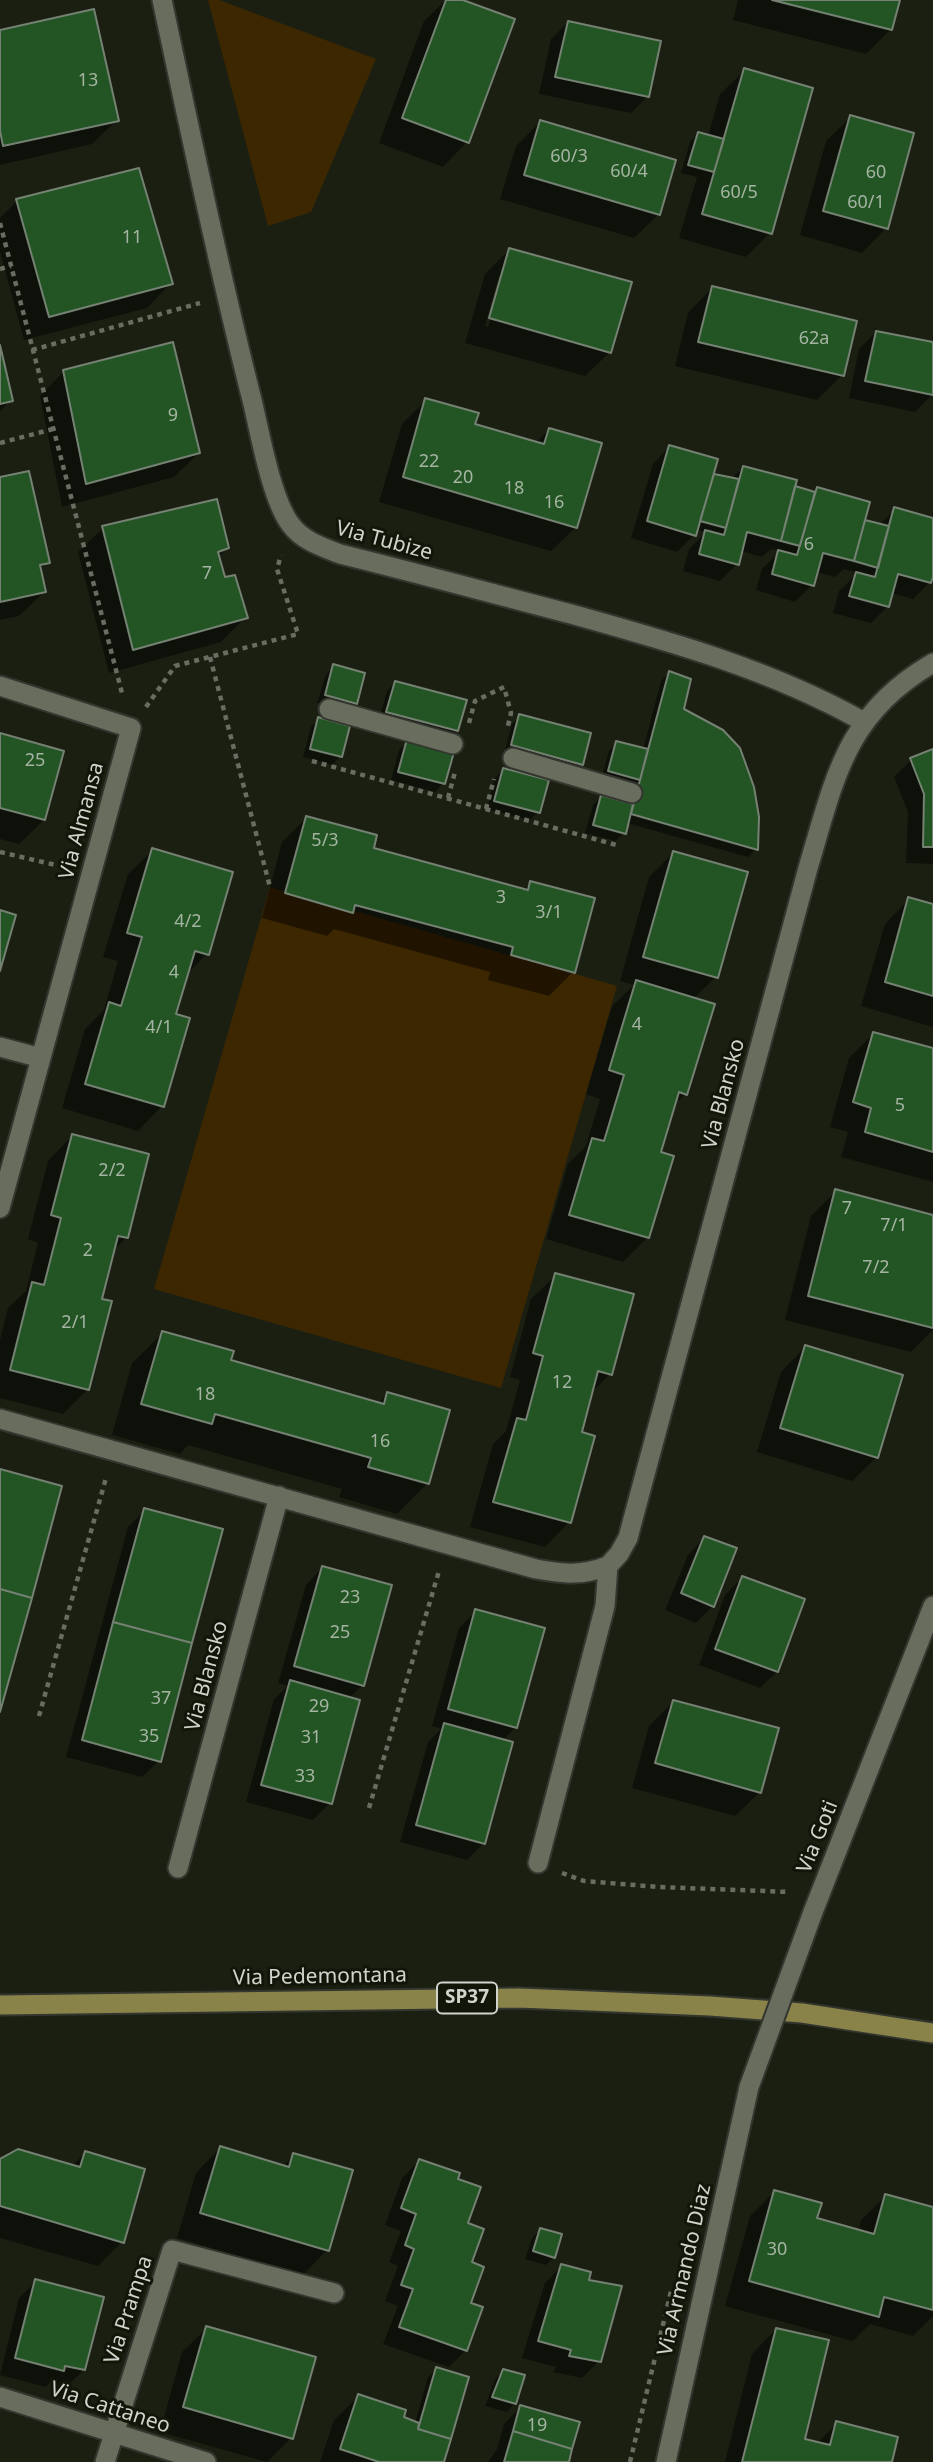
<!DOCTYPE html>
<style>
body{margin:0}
canvas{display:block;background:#1b1f11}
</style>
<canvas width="933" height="2462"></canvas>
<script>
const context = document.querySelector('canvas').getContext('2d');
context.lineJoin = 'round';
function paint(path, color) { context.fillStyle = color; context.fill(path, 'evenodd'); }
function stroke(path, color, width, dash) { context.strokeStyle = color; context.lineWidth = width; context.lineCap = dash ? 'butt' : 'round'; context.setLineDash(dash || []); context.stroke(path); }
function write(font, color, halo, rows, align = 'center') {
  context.font = font + ' "Noto Sans",sans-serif'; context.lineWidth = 6; context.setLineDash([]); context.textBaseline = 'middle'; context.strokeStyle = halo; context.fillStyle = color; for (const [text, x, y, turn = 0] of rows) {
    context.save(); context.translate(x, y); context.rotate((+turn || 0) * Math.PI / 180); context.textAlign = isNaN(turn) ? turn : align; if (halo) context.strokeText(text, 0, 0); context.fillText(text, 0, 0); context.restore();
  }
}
const green = new Path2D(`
 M208 0H219L376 59 311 212 268 226Z
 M270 887 617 986 501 1388 154 1289Z`);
const shadow = new Path2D(`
 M446 0H457L467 142 443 167 379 143 424 21Z
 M738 0H898L891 29 866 54 733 20Z
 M568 22 648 96 631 113 539 94 551 39Z
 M0 32 117 120 92 144 0 165Z
 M745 70 770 233 746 257 679 238 697 177 681 173 690 142 698 134 708 136 720 94Z
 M851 117 886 228 862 253 800 235 826 141Z
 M540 122 659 214 634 238 500 199 516 146Z
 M17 201 171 283 147 308 24 340 0 252V218Z
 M509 250 610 352 585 376 465 343 485 274ZM499 276H503L488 327 485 326Z
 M712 288 842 375 817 400 675 366 688 313Z
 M876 332 933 344 932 395 915 412 849 398 859 349Z
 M0 353 11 400 0 411Z
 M64 371 199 453 174 477 62 507 40 396Z
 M426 400 473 426 535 443 549 430 576 527 551 551 379 502 402 424Z
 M669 447 712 475 731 479 743 468 793 488 813 493 817 489 863 521 879 525 895 509 933 520V570L930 582 913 599 891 593 888 606 871 623 833 613 839 591 858 573 844 569 835 577 816 572 812 585 795 602 756 590 762 569 780 551 771 549 762 557 741 551 737 564 720 581 683 571 689 549 706 532 696 530 694 535 677 552 631 538 653 464Z
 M0 479 48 562 39 570 44 592 19 616 0 620Z
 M103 528 227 548 218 557 224 579 246 617 221 642 109 673 78 552Z
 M334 666 355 703 347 711 317 703 326 675Z
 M669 673 682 710 756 849 748 857 627 823 624 833 616 841 585 833 593 805 601 797 628 804 633 788 601 779 609 751 617 743 643 750 661 681Z
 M395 683 457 731 449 739 379 720 387 691Z
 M520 716 581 764 573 772 504 753 512 724Z
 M319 719 340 756 332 765 303 757 311 727Z
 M0 735 44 820 19 844 0 839Z
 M408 741 443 783 435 792 391 780 399 750Z
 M933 750V864L906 863 908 812 894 777 911 760Z
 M503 770 538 812 530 820 487 809 495 778Z
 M307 817 372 849 523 890 531 883 573 972 549 996 488 980 490 972 334 929 327 936 262 918 282 842Z
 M153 850 207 954 186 975 174 1016 162 1106 138 1131 62 1108 85 1029 104 1010 118 961 103 957 128 874Z
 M674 852 716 977 693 999 685 1094 672 1107 658 1153 672 1157 647 1238 623 1262 546 1239 568 1164 586 1146 600 1099 586 1094 612 1006 634 985 620 981 649 877Z
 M909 899 933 906V1027L861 1006 885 924Z
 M873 1034 933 1050V1182L841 1157 848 1132 830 1127 849 1058Z
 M72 1136 126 1238 112 1252 100 1300 88 1389 63 1414 0 1398V1340L8 1308 26 1291 38 1243 28 1239 48 1161Z
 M836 1191 933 1216V1330L911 1352 785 1320 811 1216Z
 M556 1275 610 1374 590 1394 579 1434 569 1522 545 1547 470 1527 493 1444 506 1431 520 1380 510 1377 531 1299Z
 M163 1333 229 1361 378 1404 388 1394 428 1483 397 1514 339 1497 342 1489 188 1445 180 1454 112 1435 132 1363Z
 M805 1347 877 1457 852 1481 757 1452 781 1372Z
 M145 1510 159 1761 142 1777 66 1757 128 1527Z
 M704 1538 713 1606 696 1623 665 1610 688 1555Z
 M322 1568 363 1685 349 1698 330 1803 313 1820 246 1802 274 1699 288 1686 278 1683 306 1585Z
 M742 1578 803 1600 777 1672 760 1688 699 1665 725 1595Z
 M476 1611 516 1727 502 1741 484 1843 467 1860 400 1842 428 1742 441 1729 432 1726 459 1628Z
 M674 1701 760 1792 735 1816 632 1788 649 1726Z
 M220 2148 282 2167 294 2155 327 2250 303 2275 177 2238 196 2173Z
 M85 2153 122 2242 98 2266 0 2238V2161L72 2166Z
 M419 2161 455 2180 465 2224 470 2264 466 2350 449 2367 383 2344 398 2306 385 2301 398 2266 389 2262 401 2231 385 2225 402 2178Z
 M774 2192 815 2219 858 2232 861 2220 886 2196 933 2209V2316L913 2336 870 2324 853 2341 725 2306 750 2216Z
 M540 2230 554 2257 546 2265 525 2259 532 2238Z
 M562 2266 599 2361 582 2378 553 2372 556 2367 522 2358 545 2283Z
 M36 2281 84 2370 67 2386 50 2382 46 2387 0 2375 19 2298Z
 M207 2328 291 2438 267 2462 160 2432 182 2352Z
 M776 2329 803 2441 816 2444 837 2423 890 2462H725L752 2354Z
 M437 2369 442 2462H320L334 2420 359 2396 415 2423 428 2377Z
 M503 2371 515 2403 507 2412 485 2406 495 2379Z
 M521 2407 567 2462H488L497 2449 504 2424Z`);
const building = new Path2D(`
 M446 0H463L515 19 469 143 402 118Z
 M772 0H900L892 30Z
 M94 9 119 121 3 146 0 131V30Z
 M568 21 661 41 649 97 555 77Z
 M744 68 813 88 772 234 702 214Z
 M850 115 914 133 888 229 823 211Z
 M540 120 676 160 660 215 524 175Z
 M698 132 724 139 714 172 688 165Z
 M139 168 173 284 49 317 16 199Z
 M509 248 632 282 611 353 489 318Z
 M712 286 857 321 844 376 698 342Z
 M876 331 933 342V395L865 381Z
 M173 342 200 453 86 484 63 370Z
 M0 345 13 401 0 404Z
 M425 398 479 413 475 424 544 444 549 428 602 443 577 528 403 477Z
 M669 445 718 459 696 536 647 521Z
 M743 466 797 480 781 541 747 532 739 565 699 554 705 530 724 535Z
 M29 471 50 563 40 565 46 592 0 602V477Z
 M714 474 739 479 726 528 700 521Z
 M795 486 815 492 800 546 781 541Z
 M817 487 870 502 854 561 823 553 814 586 772 574 778 550 797 555Z
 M217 499 229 548 218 552 225 577 235 575 248 618 133 650 102 526Z
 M894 507 933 518V577L931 583 898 574 889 607 849 596 856 572 875 577Z
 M865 520 889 526 878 568 854 561Z
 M333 664 365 673 357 704 325 695Z
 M669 671 691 679 684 709 723 730 740 748 754 787 759 817 758 850 631 814Z
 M395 681 467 700 458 731 386 712Z
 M519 714 591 733 583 765 511 745Z
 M318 717 350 726 342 757 310 749Z
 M0 733 64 751 45 820 0 808Z
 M407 739 454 752 445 784 398 772Z
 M616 741 648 749 640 780 608 771Z
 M933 749V847H923L924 794 910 758Z
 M503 768 549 780 540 813 494 801Z
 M601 795 633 804 626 834 593 825Z
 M306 816 377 835 374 848 528 890 530 881 595 898 575 973 511 955 513 947 355 905 353 913 285 893Z
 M152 848 233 872 209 955 195 951 176 1014 190 1018 164 1107 85 1084 109 1002 121 1006 142 937 127 933Z
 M673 851 748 872 718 978 643 957Z
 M908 897 933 904V996L885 982Z
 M0 910 16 915 0 971Z
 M636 980 715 1004 687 1095 679 1092 661 1152 674 1156 649 1238 569 1215 592 1138 604 1141 624 1075 609 1070Z
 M873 1032 933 1048V1152L865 1132 871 1108 853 1102Z
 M72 1134 149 1154 128 1238 118 1236 102 1299 112 1301 89 1390 10 1370 32 1282 44 1285 61 1218 51 1215Z
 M835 1189 933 1215V1328L808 1296Z
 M555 1273 634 1294 612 1375 598 1371 582 1432 595 1436 571 1523 493 1502 517 1418 526 1420 543 1356 533 1353Z
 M162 1331 234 1351 231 1360 384 1404 387 1392 450 1410 429 1484 368 1467 371 1458 215 1414 212 1424 141 1404Z
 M805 1345 903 1375 878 1458 780 1428Z
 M0 1469 62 1486 32 1598 0 1589Z
 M144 1508 223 1529 192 1643 113 1622Z
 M704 1536 737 1548 714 1607 681 1593Z
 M322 1566 392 1585 364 1686 294 1666Z
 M742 1576 805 1599 778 1672 715 1649Z
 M0 1589 32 1598 0 1712Z
 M475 1609 545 1628 517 1728 448 1709Z
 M113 1622 192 1643 161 1762 82 1740Z
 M290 1680 360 1700 332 1804 261 1785Z
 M673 1700 779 1728 761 1793 655 1763Z
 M444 1723 513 1742 485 1844 416 1825Z
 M220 2146 289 2167 293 2153 353 2170 329 2251 200 2213Z
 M18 2149 80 2167 85 2151 145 2169 124 2243 0 2206V2159Z
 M419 2159 460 2173 458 2179 481 2187 468 2223 484 2229 472 2262 484 2267 471 2303 483 2307 467 2351 399 2327 413 2289 401 2285 414 2249 405 2245 416 2214 401 2208Z
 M774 2190 822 2203 817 2218 874 2234 885 2194 933 2207V2310L884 2297 879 2317 749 2281Z
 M540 2228 562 2234 555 2258 533 2251Z
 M561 2264 591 2272 589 2280 622 2286 601 2362 569 2356 571 2350 538 2341Z
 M35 2279 104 2297 85 2370 65 2366 64 2371 15 2358Z
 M206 2326 316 2357 293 2439 183 2407Z
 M776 2328 829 2340 805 2439 830 2445 836 2421 898 2437 892 2462H742Z
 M436 2367 469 2377 451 2439 418 2429Z
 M503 2369 525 2375 516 2404 492 2397Z
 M358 2394 406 2410 404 2417 419 2423 418 2429 451 2439 444 2462H379L340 2449Z
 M520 2405 580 2422 572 2449 513 2431Z
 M513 2431 572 2449 569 2462H504Z`);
const path = new Path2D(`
 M0 223 123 697
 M0 269 11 266
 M32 350 200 303
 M0 443 53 429
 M210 657 270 887
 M146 707 175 666 298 634 277 569 281 555
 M469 723 475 701 504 687 511 713 507 730
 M312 761 620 846
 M448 798 455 772
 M486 809 494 779
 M0 852 64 867
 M39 1716 106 1478
 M369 1808 439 1571
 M562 1873 584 1881 659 1887 790 1892
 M630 2462 672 2287`);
const service = new Path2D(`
 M329 709 453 744
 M513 758 632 793`);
const minor = new Path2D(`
 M162 0C191 135 219 270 253 404 260 434 272 501 291 525 303 541 322 547 340 554 417 573 494 594 571 614 672 642 772 670 864 722
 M0 686 131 728 0 1208
 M0 1047 41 1058
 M0 1419 536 1569C564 1574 581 1576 608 1566
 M538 1863 605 1606 608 1566 619 1554 628 1538 633 1519 808 868C835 778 845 714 933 663
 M178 1868 279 1496
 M0 2397 206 2462
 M105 2462 172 2250 334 2293`);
const tertiary = new Path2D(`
 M813 1912 933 1606
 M666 2462 749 2087`);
const primary = new Path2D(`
 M0 2005 519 1998 710 2006 802 2013 933 2033`);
const tertiaryBridge = new Path2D(`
 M749 2087 813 1912`);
const numberNames = [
 ["13",88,81],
 ["60/3",569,157],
 ["60/4",629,172],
 ["60",876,173],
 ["60/5",739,193],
 ["60/1",866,203],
 ["11",132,238],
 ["62a",814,339],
 ["9",173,416],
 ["22",429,462],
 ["20",463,478],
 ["18",514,489],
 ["16",554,503],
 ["6",809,545],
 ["7",207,574],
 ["25",35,761],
 ["5/3",325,841],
 ["3",501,898],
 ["3/1",549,913],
 ["4/2",188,922],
 ["4",174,973],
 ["4",637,1025],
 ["4/1",159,1028],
 ["5",900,1106],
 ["2/2",112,1171],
 ["7",847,1209],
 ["7/1",894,1226],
 ["2",88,1251],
 ["7/2",876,1268],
 ["2/1",75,1323],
 ["12",562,1383],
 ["18",205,1395],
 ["16",380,1442],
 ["23",350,1598],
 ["25",340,1633],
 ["37",161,1699],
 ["29",319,1707],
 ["35",149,1737],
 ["31",311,1738],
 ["33",305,1777],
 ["30",777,2250],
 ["19",537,2426]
];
const shields = [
 [467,1998,60]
];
const shieldNames = [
 ["SP37",467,1998]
];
const streetNames = [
 ["Via Tubize",384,541,15],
 ["Via Almansa",82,821,-75],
 ["Via Blansko",724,1094,-75],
 ["Via Blansko",207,1676,-75],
 ["Via Goti",818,1837,-68],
 ["Via Pedemontana",320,1977,-1],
 ["Via Armando Diaz",685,2270,-77],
 ["Via Prampa",129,2310,-72],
 ["Via Cattaneo",110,2408,18]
];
paint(green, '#3d2700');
paint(shadow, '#0007');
paint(building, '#225523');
stroke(building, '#748173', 2);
stroke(service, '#33362e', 23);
stroke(minor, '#33362e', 23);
stroke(tertiary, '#33362e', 23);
stroke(primary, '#33362e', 23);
stroke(path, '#696c61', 4.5, [5, 5]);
stroke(service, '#686d5d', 19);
stroke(minor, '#686d5d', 19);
stroke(tertiary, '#686d5d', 19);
stroke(primary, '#898349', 19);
stroke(tertiaryBridge, '#33362e', 23, []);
stroke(tertiaryBridge, '#686d5d', 19);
write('18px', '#a5b4a2', null, numberNames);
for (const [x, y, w] of shields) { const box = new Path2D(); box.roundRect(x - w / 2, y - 15.5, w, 31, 5); context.fillStyle = '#121609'; context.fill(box); stroke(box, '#d1d4cc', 2); }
write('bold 19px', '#d1d4cc', null, shieldNames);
write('21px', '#d1d4cc', '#121609', streetNames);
</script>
